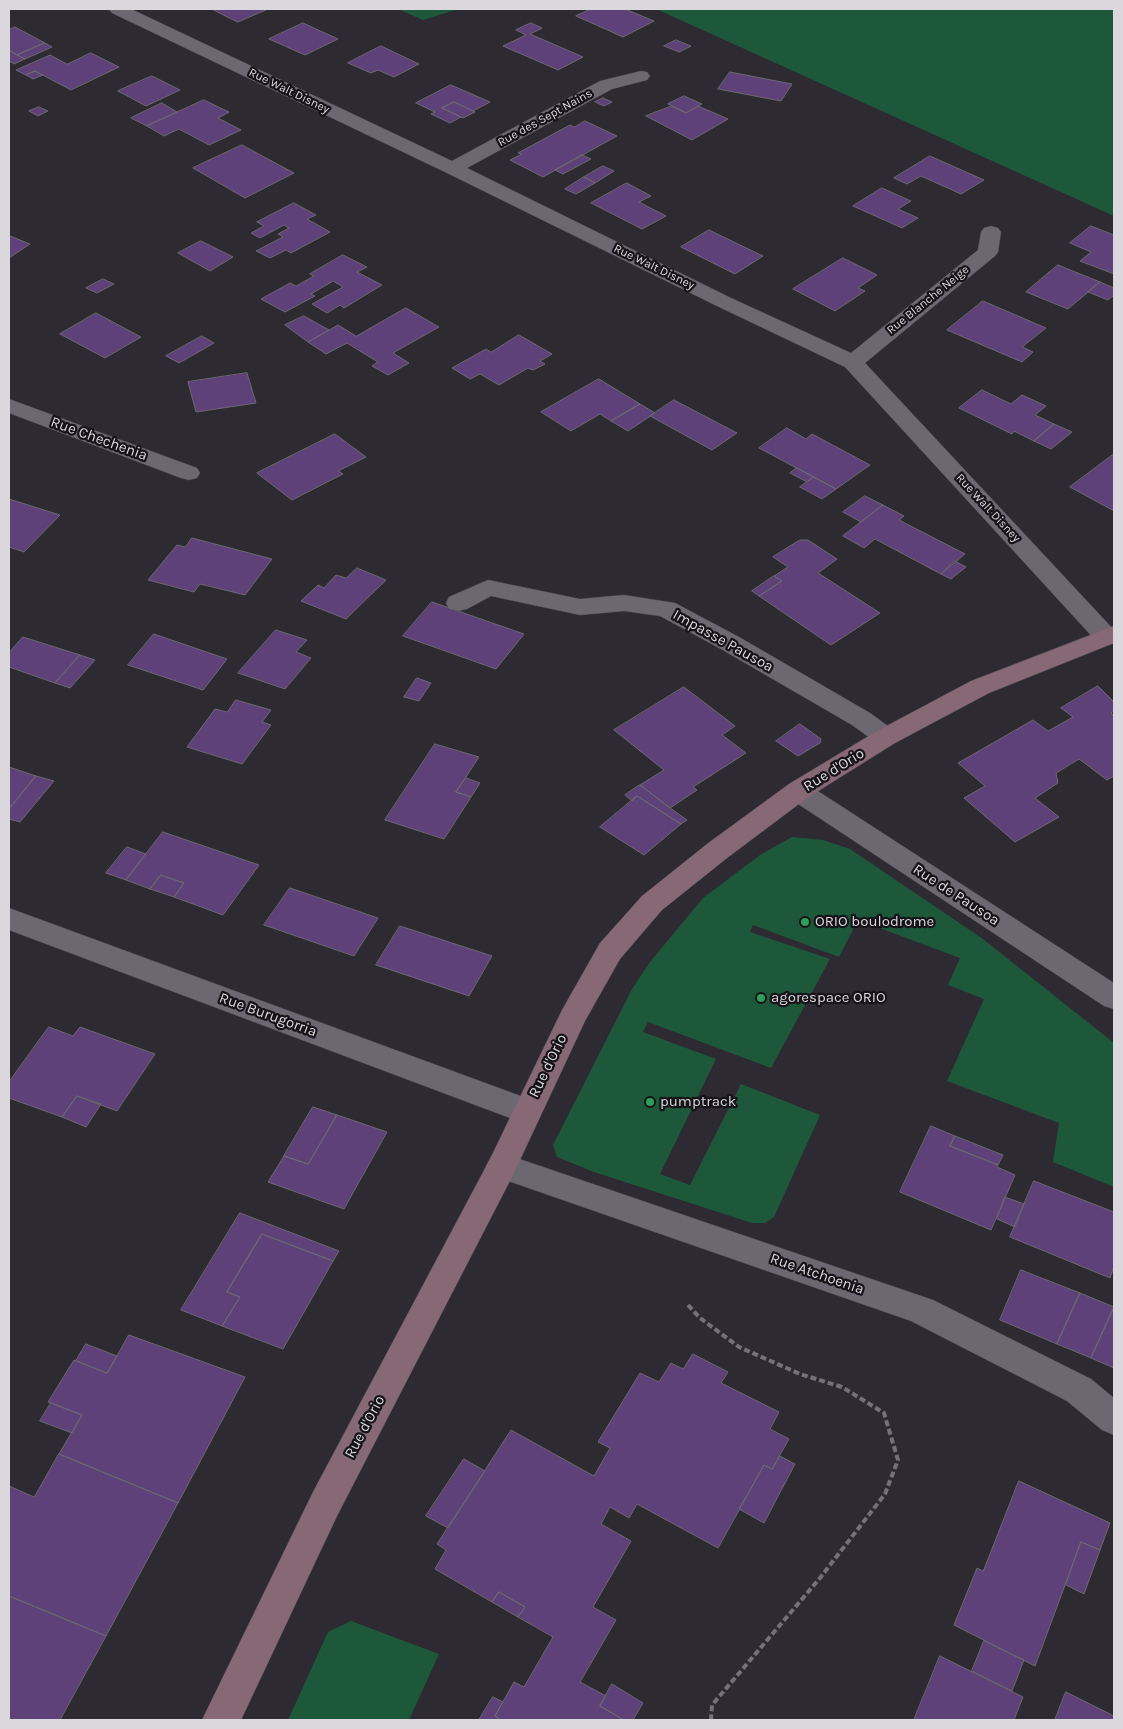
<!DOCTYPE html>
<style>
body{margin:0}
#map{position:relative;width:1123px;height:1729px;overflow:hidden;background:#2e2a31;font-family:Karla,sans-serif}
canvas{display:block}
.frame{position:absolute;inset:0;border:10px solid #dad8dd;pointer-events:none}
</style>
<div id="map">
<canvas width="1123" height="1729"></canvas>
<div class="frame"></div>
</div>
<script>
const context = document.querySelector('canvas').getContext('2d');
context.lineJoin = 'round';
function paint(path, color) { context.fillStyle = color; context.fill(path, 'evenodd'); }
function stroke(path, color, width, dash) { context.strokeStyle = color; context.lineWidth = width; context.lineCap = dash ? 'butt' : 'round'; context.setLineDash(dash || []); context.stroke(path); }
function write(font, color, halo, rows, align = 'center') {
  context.font = font + ' Karla,sans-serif'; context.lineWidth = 4.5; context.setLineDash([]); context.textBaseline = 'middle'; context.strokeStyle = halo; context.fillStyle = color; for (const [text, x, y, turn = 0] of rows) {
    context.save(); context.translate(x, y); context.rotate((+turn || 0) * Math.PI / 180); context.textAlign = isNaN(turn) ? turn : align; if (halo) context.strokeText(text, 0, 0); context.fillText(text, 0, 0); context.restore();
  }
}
const green = new Path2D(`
 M398 9H458L423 20Z
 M656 9H1114V216Z
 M792 837 823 840 850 849 983 939 1114 1043V1187L1053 1162 1059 1123 947 1081 984 999 948 985 960 958 858 920 839 957 753 925 750 932 830 959 771 1068 648 1022 643 1032 716 1059 660 1174 690 1185 741 1084 820 1115 774 1217 765 1223H752L594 1172 557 1157 553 1145 632 989 650 962 703 898 760 855Z
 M351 1621 439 1654 409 1720H288L328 1632Z`);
const building = new Path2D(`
 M212 9H268L238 22Z
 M591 9H625L654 21 623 37 576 16Z
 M303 23 338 39 305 55 269 39Z
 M531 23 542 28 530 34 583 57 558 70 503 46 526 35 516 30Z
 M15 27 45 43 17 55 9 50V30Z
 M676 40 691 46 679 52 664 46Z
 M45 43 52 47 25 59 17 55Z
 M381 46 419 64 394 77 378 70 371 73 348 63Z
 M9 50 17 55 25 59 14 64 9 61Z
 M91 53 119 67 71 90 35 71 26 75 16 70 50 55 67 64Z
 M35 71 43 75 33 79 26 75Z
 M730 72 792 84 781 101 718 89Z
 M152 76 180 90 146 106 118 91Z
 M451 85 490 102 473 111 454 102 442 108 461 117 450 123 431 114 435 112 416 103Z
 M684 96 702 104 686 113 668 104Z
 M603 98 612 102 604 106 595 102Z
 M204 100 229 112 218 118 241 130 209 145 179 129 164 136 147 126Z
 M454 102 473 111 475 112 463 118 442 108Z
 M162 103 177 112 147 126 131 118Z
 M672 106 686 113 698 106 728 119 692 140 646 116Z
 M39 107 48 111 38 116 29 111Z
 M585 121 617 136 543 177 510 160 522 154 518 153 570 125 574 127Z
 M242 145 294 173 245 198 193 168Z
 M582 155 591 159 563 174 555 170Z
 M930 156 984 180 961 194 921 176 907 184 894 178Z
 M603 166 614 171 595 183 584 177Z
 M584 177 595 183 576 194 565 189Z
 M627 183 651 196 639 202 666 216 642 229 591 203Z
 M882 188 911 201 898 209 918 218 902 228 853 206Z
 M294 203 316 215 307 219 330 232 291 253 286 250 270 258 256 251 283 237 278 234 289 228 284 225 260 238 251 233 264 226 257 222Z
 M1091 226 1114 235V274L1080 261 1091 252 1070 243Z
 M709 230 763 256 735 274 681 247Z
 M9 237 10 236 30 244 9 258Z
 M201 241 233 257 210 271 178 253Z
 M343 255 367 267 357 272 382 285 344 308 340 305 327 313 312 304 343 287 333 281 311 294 315 296 285 312 261 299 290 283 296 286 314 276 310 274Z
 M843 258 877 275 858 288 865 291 835 311 793 289Z
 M1058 265 1100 282 1068 309 1026 292Z
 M103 279 114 284 97 293 86 288Z
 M1100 282 1114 288V295L1108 300 1088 292Z
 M983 301 1046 328 1022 347 1033 352 1022 362 947 330Z
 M406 308 439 327 393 353 409 363 388 375 372 366 378 362 347 343 326 354 308 342 338 325 356 336Z
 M96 313 141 337 105 358 60 334Z
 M304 316 329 330 308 342 285 325Z
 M519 335 552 354 540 361 545 364 533 370 528 368 499 385 480 374 470 379 452 368 486 349 491 352Z
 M202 336 214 343 179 363 166 356Z
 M247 373 256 403 196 412 188 382Z
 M599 379 640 404 611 421 600 414 571 431 541 412Z
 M982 390 1011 404 1022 395 1046 406 1035 415 1054 424 1034 441 1014 431 1012 434 959 408Z
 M674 400 737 433 712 450 650 416Z
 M640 404 655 413 628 431 611 421Z
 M1054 424 1072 432 1051 449 1034 441Z
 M787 428 806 439 812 434 870 465 836 489 759 448Z
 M335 434 366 457 338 471 343 474 292 500 257 473Z
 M1114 454V511L1070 487Z
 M797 468 814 477 807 482 790 473Z
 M814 477 836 489 822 499 800 487Z
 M865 496 883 505 861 522 843 512Z
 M9 499 60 515 24 552 9 547Z
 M883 505 904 516 899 520 965 554 941 574 875 539 864 548 843 536Z
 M192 538 272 559 245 595 200 584 194 592 148 580 177 545 185 547Z
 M800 540H808L837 559 818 573 880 613 831 645 759 596 782 581 774 576 788 567 773 557Z
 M955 561 966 567 951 579 941 574Z
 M357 568 386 580 346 619 301 601 318 585 324 588 336 575 346 578Z
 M774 576 782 581 759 596 752 591Z
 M432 602 524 634 496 669 403 636Z
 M276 630 307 640 296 652 311 658 285 689 238 673Z
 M154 634 227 659 203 690 128 665Z
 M23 637 80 655 55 683 9 667V653Z
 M80 655 95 660 70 688 55 683Z
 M417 678 431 683 419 701 404 697Z
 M1098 686 1114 702V711L1111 713 1114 716V776L1107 780 1079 759 1056 773 1058 783 1035 798 1059 817 1015 842 964 798 985 786 958 763 1033 720 1048 731 1073 717 1061 708Z
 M684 687 735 726 722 735 746 753 693 787 697 790 670 808 640 785 664 770 614 730Z
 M236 700 271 710 262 722 271 725 242 764 187 747 215 709 227 712Z
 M800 724 821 739 820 743 798 756 776 741Z
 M435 744 479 757 456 792 471 797 444 839 385 820Z
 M9 767 36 776 9 809Z
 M36 776 54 781 20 822 9 819V809Z
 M466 778 480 783 471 797 456 792Z
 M640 785 670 808 687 820 681 824 637 796 632 801 625 795Z
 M637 796 681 824 644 855 600 827Z
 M163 832 259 865 223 915 174 897 184 883 161 875 150 889 126 880Z
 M127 847 146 854 126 880 106 873Z
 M161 875 184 883 174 897 150 889Z
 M290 888 378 918 354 956 264 925Z
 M400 926 492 956 469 996 376 965Z
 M49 1027 73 1036 80 1027 155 1054 117 1111 77 1096 62 1117 9 1098V1082Z
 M77 1096 101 1104 86 1127 62 1117Z
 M313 1107 337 1115 308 1164 284 1156Z
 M337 1115 387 1132 344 1209 268 1182 284 1156 308 1164Z
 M931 1126 955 1136 950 1146 998 1165 997 1167 1015 1175 991 1230 900 1192Z
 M955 1136 1003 1155 998 1165 950 1146Z
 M1034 1181 1114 1212V1266L1110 1278 1010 1237Z
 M1005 1197 1024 1204 1015 1227 997 1219Z
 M240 1213 339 1251 333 1261 262 1234 227 1292 240 1297 222 1326 181 1310Z
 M262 1234 333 1261 283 1349 222 1326 240 1297 227 1292Z
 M1021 1270 1080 1293 1057 1344 1000 1320Z
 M1080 1293 1114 1307 1091 1358 1057 1344Z
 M1114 1307V1368L1091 1358Z
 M129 1335 245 1377 178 1503 59 1454 82 1415 48 1402 74 1360 107 1373Z
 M86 1344 117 1356 107 1373 76 1361Z
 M693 1354 728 1372 721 1383 779 1412 770 1429 789 1439 772 1469 764 1465 718 1548 637 1504 629 1518 610 1507 601 1524 631 1541 593 1607 616 1620 580 1682 606 1696 600 1706 624 1720H501L495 1716 514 1682 524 1687 553 1637 518 1617 525 1607 499 1592 492 1602 435 1569 446 1550 437 1544 511 1430 594 1476 610 1448 598 1442 640 1373 659 1382 671 1363 683 1369Z
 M51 1403 82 1415 72 1433 40 1421Z
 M59 1454 178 1503 106 1636 9 1596V1486L34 1497Z
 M780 1456 795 1464 764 1523 739 1509 764 1465 772 1469Z
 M464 1459 485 1471 448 1528 426 1516Z
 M1019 1481 1110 1523 1100 1550 1081 1542 1035 1666 954 1625 977 1568 983 1571Z
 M1081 1542 1100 1550 1084 1594 1066 1585Z
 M499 1592 525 1607 518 1617 492 1602Z
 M9 1596 106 1636 60 1720H9Z
 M984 1641 1024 1660 1012 1691 972 1671Z
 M940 1656 1023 1697 1014 1720H914Z
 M612 1684 643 1703 633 1720H624L600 1706Z
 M1066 1692 1114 1716V1720H1055Z
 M493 1697 503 1702 495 1716 501 1720H479Z`);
const path = new Path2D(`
 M688 1305 700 1318 739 1347 800 1374 842 1387 884 1413 898 1460 885 1494 820 1578 712 1705 711 1720`);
const street = new Path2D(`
 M109 9H131L452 161 600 81 641 71 647 72 650 76 647 80 612 89 467 168 731 298 851 353 978 250 981 232 984 228 991 226 998 228 1001 232 998 252 995 256 865 363 1114 630V643L1107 645 1098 643 845 367 717 306 445 172 112 13Z
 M9 399 197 468 200 473 197 478 189 480 181 478 9 413Z
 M488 580 580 599 624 595 675 603 739 637 870 713 895 731 899 737 895 743 886 746 877 743 852 725 721 649 660 616 624 611 580 615 491 596 467 609 458 611 449 609 446 603 449 597Z
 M798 781 807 784 1114 983V1009L1104 1006 789 798 785 791 789 784Z
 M9 908 537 1102 541 1111 537 1120 526 1124 9 930Z
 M502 1153 933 1300 1091 1379 1114 1398V1435L1102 1430 1067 1401 911 1321 491 1175 486 1166 491 1157Z`);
const secondary = new Path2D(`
 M1114 626V643L989 693 895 743 807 798 727 858 662 910 620 959 585 1021 513 1175 337 1516 241 1720H202L313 1492 490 1159 562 1010 600 943 642 896 707 844 789 784 877 731 971 681Z`);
const markers = [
 [805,922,5,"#2e9e5b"],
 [761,998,5,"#2e9e5b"],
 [650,1102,5,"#2e9e5b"]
];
const farStreetnames = [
 ["Rue Walt Disney",289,91,26],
 ["Rue des Sept Nains",545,118,-29],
 ["Rue Walt Disney",654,267,26],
 ["Rue Blanche Neige",928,300,-39],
 ["Rue Walt Disney",988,508,47]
];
const streetNames = [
 ["Rue Chechenia",99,439,20],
 ["Impasse Pausoa",723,641,29],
 ["Rue d'Orio",834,770,-32],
 ["Rue de Pausoa",956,895,33],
 ["Rue Burugorria",268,1015,20],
 ["Rue d'Orio",548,1066,-64],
 ["Rue Atchoenia",817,1274,19],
 ["Rue d'Orio",365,1427,-62]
];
const poiNames = [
 ["ORIO boulodrome",815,922],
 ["agorespace ORIO",771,998],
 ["pumptrack",660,1102]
];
paint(green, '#1d583b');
paint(building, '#5f417a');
stroke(building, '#6c6870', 1);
stroke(street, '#49454c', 1);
stroke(secondary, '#49454c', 1);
stroke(path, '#757178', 4, [6, 3]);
paint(street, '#6c6770');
paint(secondary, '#876875');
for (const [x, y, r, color] of markers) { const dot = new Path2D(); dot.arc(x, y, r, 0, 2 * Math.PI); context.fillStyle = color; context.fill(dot); stroke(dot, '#151317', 2); }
write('12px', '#dad8dd', '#151317', farStreetnames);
write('15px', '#dad8dd', '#151317', streetNames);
write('15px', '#dad8dd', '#151317', poiNames, 'left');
</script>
